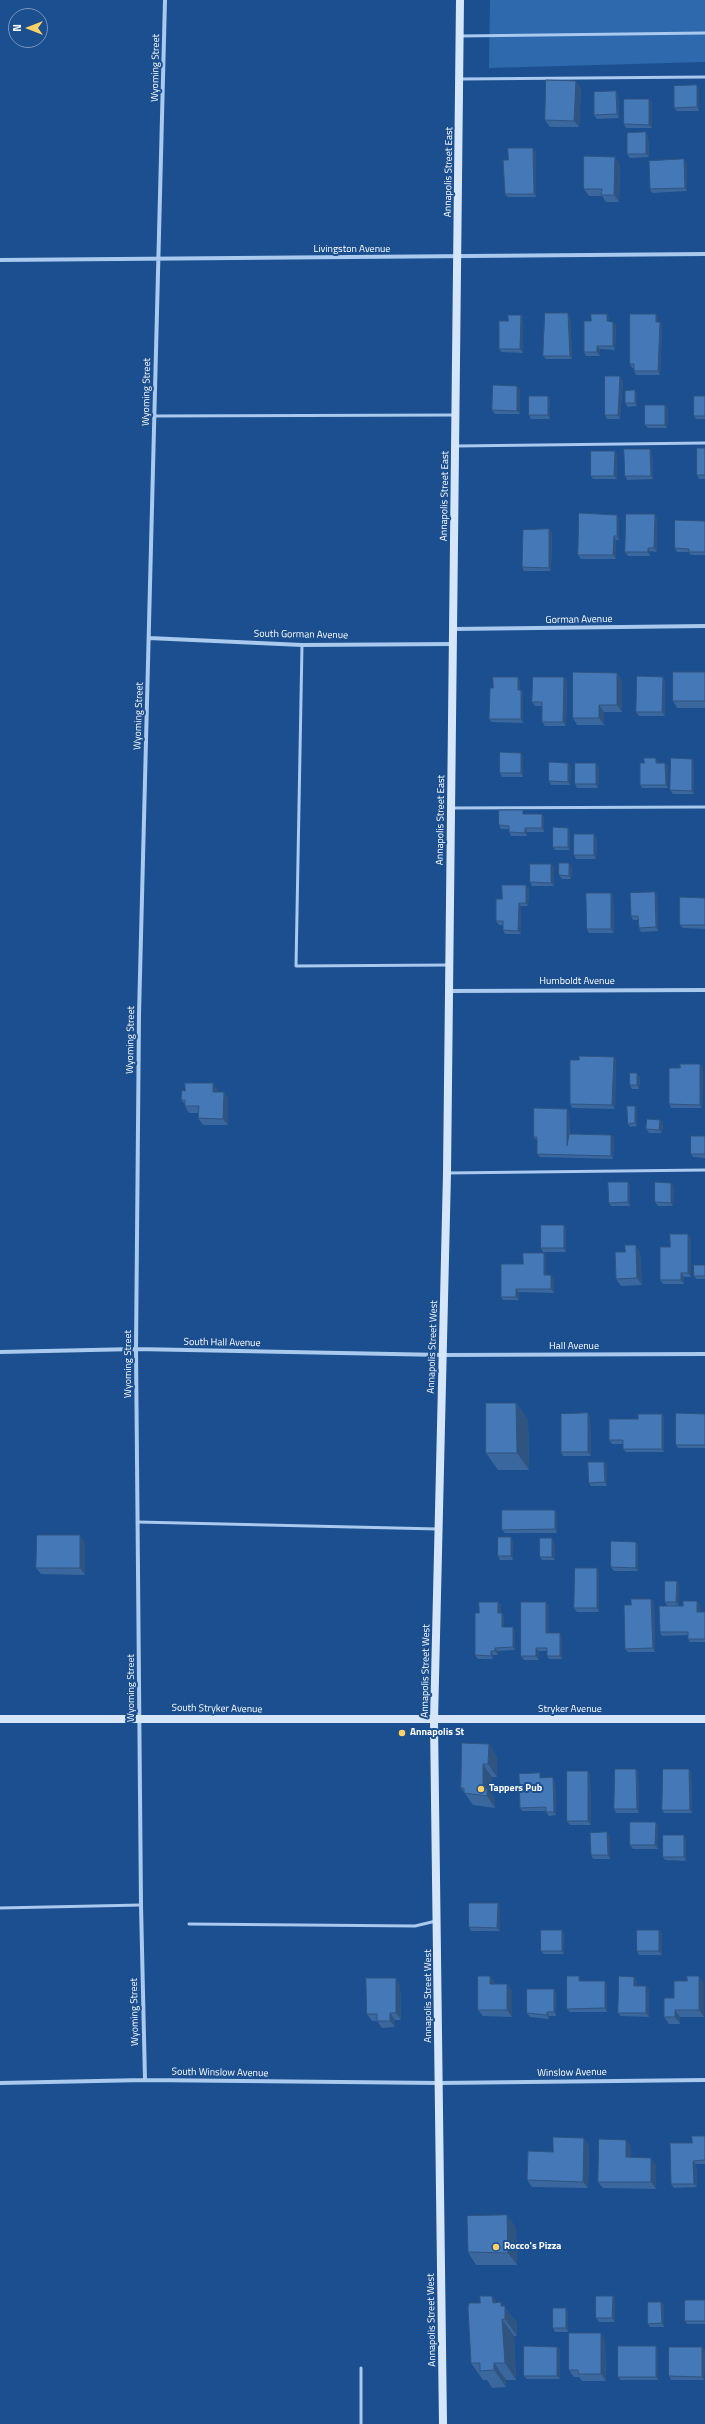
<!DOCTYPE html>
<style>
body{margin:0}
#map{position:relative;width:705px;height:2424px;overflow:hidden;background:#1b4f8f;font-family:"Titillium Web",sans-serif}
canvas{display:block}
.north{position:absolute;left:8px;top:8px;width:40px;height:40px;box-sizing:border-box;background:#1b4f8f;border:1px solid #7695bc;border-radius:50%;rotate:270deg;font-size:11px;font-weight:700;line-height:16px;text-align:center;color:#fff}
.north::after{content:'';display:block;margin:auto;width:14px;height:18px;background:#ffd166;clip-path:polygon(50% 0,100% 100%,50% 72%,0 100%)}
</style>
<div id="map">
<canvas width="705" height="2424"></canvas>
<div class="north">N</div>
</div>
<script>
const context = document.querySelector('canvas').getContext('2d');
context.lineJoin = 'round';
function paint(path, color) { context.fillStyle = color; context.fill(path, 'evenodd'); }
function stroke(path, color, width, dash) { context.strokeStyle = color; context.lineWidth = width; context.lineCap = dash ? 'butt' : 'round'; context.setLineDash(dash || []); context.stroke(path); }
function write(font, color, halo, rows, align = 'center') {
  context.font = font + ' "Titillium Web",sans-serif'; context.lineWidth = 4; context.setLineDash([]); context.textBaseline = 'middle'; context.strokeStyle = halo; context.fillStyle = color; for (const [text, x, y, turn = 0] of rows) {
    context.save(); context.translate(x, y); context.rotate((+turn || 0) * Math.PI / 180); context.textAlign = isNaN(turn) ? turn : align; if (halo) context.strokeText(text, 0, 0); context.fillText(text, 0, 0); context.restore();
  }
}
const green = new Path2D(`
 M490 0H705V62L489 68Z`);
const lane = new Path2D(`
 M461 36 705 33
 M460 79 705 77
 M155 416 455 415
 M457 446 705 443
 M302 645 296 966 448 965
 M451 808 705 807
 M447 1173 705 1170
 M138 1522 438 1529
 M0 1908 141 1905
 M189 1924 415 1926 436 1921
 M361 2424V2368`);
const street = new Path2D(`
 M0 260 705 254
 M453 629 705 626
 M149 638 302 645 453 644
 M449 991 705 990
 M0 1352 136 1349 443 1355 705 1354
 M145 2080 141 1905 136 1349 139 1014 165 0
 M0 2083 145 2080 439 2083 705 2080`);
const secondary = new Path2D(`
 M0 1719H705
 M443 2424 434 1721 447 1173 460 0`);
const wall = new Path2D(`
 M581 88 579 127H550L545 120Z
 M699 89V111H677L674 108Z
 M616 91 618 94 619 118 597 119 594 115Z
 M649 99 652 103V128H626L624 124Z
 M646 132 648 136 649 157 630 158 627 154Z
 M536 152V197H508L505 194Z
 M687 163V191L652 193 650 189Z
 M620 164 619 202H606L602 196H589L584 189Z
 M607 314 609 318V322L616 325 615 350 600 349V356H586L584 352 591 321Z
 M656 314 658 317V322H660L662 326 660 375H636L634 371V368H632L630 364Z
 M521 315 523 318V353L501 352 499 349 508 321Z
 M570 316 572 359H546L543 356Z
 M623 380 620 419H607L605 415Z
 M520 389V414H495L492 410Z
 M637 394V406L628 407 625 403Z
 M548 396 550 399V419H531L529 415Z
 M705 396V419H696L694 416Z
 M665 405 668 409 667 428H648L645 425Z
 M705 448V479H699L697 475Z
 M652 452 653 479 627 480 625 476Z
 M617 454V479H593L591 476Z
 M619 518V540H616V559H581L578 555Z
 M657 518V552L650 551V556H628L625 552Z
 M705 521V555H691L689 552H677L675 548Z
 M552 532 551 571H524L522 567Z
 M705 672V708H677L673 701Z
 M617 673 622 680V712H604V725H577L573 718Z
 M564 677 567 681 566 726H545L542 722V706H535L532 702Z
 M663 677 665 680V716H639L636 712Z
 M520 680V690H521L523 693V723L492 722 489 719Z
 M523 756V777H502L500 773Z
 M659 762V763L668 766V788H642L640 785Z
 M694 762V794H673L670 790Z
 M571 766 570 785H551L549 781Z
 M599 767 598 788H577L575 784Z
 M526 814 544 818V832H527V836H511L509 832V829H501L499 825Z
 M570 831V850H555L553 847Z
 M597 838 596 859H576L574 855Z
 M551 864 554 868V886H532L530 882Z
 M572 867 571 879H562L559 875Z
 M529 888 528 906H521V934H505L503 930V925H499L496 921 502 899Z
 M655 892 657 895 658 931 641 932 639 928V920H633L631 916Z
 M611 893 613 896 614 933H589L587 929Z
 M705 898V929L683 928 680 925Z
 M614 1057 616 1060 615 1109 572 1108 570 1104 579 1060Z
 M703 1067 702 1108H671L669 1104Z
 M640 1077 639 1089H632L630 1085Z
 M218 1090V1092H224L228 1099V1125H203L198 1118V1113H189L185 1106V1104L181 1100Z
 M635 1106 637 1110V1126L630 1127 628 1124Z
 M567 1109 569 1112 570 1134 611 1135 614 1138 613 1159 540 1157 537 1154V1140H536L534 1137Z
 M660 1120 663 1123 662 1133H649L646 1129Z
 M705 1136V1158L693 1157 691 1154Z
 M628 1182 630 1185V1206H611L609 1203Z
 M674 1186 673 1206H658L655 1202Z
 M566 1229V1252H543L541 1248Z
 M691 1238V1277H684V1284H663L660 1280 670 1247Z
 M625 1252H640L642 1285 621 1286 616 1279Z
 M546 1257V1275L554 1278V1293L519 1292V1300H503L501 1297 523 1264Z
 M705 1265V1279H696L694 1276Z
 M516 1403 528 1420 529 1470H498L486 1453Z
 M705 1414V1448H678L676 1445Z
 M590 1417 591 1456H563L561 1452Z
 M664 1417V1452H626L623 1449V1444H612L609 1440 638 1419Z
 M604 1462 607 1465V1486H591L589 1483Z
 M557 1513V1533H505L502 1530Z
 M511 1537 513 1541V1560H500L498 1556Z
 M554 1541 555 1560H542L540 1557Z
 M85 1542V1575L41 1574 36 1568Z
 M638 1545V1571H614L611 1567Z
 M599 1572V1612H577L574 1608Z
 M679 1585V1606H667L665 1602Z
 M651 1599 654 1602 655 1652H628L625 1649 631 1605Z
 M498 1602 501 1605V1613H502L504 1617V1627L515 1631V1650L498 1651V1655H493V1659H478L475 1655 479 1613Z
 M700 1604V1612H705V1642H690L688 1639V1635L662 1636 660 1632 683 1606Z
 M549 1605V1633L562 1637V1659H549L547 1656V1651H539V1660H524L521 1656Z
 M489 1744 497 1757V1777H492V1795L495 1800V1808L473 1805 461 1788Z
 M636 1769 638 1773 639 1813H616L614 1809Z
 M689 1769 691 1773 692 1813H664L662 1810Z
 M590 1774 591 1825H570L567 1821Z
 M542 1777V1778L555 1781 556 1815 549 1816 546 1812V1811H522L520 1808Z
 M658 1825V1849H633L630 1845Z
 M610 1836V1859H593L591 1855Z
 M686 1839V1861L665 1860 663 1857Z
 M500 1907V1931H471L469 1927Z
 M659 1930 662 1934V1955H639L637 1951Z
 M564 1933V1954H544L541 1951Z
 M490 1976 495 1984H507L512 1991V2017L483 2016 478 2010Z
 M581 1980V1981L607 1985V2012H570L567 2009Z
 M637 1980V1986L649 1990V2017L621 2016 618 2013Z
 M704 1983V2017H680V2024H669L664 2017 674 1998Z
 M400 1985 401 2020H395V2027L382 2028 377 2021H372L367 2014Z
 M556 1992V2016H549V2019L530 2017 527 2013Z
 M705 2136V2164H696L697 2187 674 2188 671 2184 692 2143Z
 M589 2145 588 2188 532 2187 527 2180 553 2152Z
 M631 2146V2157L656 2165V2189L603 2188 598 2182Z
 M507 2215 516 2228 517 2265H476L468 2252Z
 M492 2296 497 2303 504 2306 517 2323V2336H514L516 2380H506V2387L492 2388 487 2380H483L471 2363 480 2303Z
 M613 2296 615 2300V2322H599L596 2318Z
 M705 2300V2324H687L685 2321Z
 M664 2305V2327H650L648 2324Z
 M566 2308 568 2311V2332H555L553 2328Z
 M605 2340 606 2381H582L579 2377H574L569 2370Z
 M656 2346 658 2349V2380H621L618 2377Z
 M557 2347 560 2350V2379H527L524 2376Z
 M702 2347 705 2351 704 2380H671L669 2376Z`);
const shadedWall = new Path2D(`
 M576 81 581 88 579 127 574 121Z
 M697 85 699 89V111L697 107Z
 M616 91 618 94 619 118 617 114Z
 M649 99 652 103V128L649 125Z
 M646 132 648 136 649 157 646 154Z
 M533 148 536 152V197L534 194Z
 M615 157 620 164 619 202 614 195Z
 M684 159 687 163V191L685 188Z
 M568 313 570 316 572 359 570 356Z
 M607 314 609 318V325L607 321Z
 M656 314 658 317V326L656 322Z
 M521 315 523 318V353L520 349Z
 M613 322 616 325 615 350 613 346Z
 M660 322 662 326 660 375 658 371Z
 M597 346 600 349V356L597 352Z
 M620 376 623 380 620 419 618 415Z
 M517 386 520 389V414L517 411Z
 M635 390 637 394V406L635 403Z
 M548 396 550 399V419L548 415Z
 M665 405 668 409 667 428 665 425Z
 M650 449 652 452 653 479 651 476Z
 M615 451 617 454V479L614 476Z
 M655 514 657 518V552L654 548Z
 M617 515 619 518V540L617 536Z
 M549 529 552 532 551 571 549 568Z
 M614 536 616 540V559L613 555Z
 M648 548 650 551V556L648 552Z
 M617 673 622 680V712L617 705Z
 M518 677 520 680V693L518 690Z
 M564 677 567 681 566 726 563 722Z
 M663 677 665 680V716L662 712Z
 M521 690 523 693V723L521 719Z
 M599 705 604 712V725L599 718Z
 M521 753 523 756V777L521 773Z
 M656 758 659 762V766L656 763Z
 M692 759 694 762V794L692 791Z
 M568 763 571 766 570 785 568 782Z
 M596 763 599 767 598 788 596 784Z
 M665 763 668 766V788L666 785Z
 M542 814 544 818V832L542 828Z
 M525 828 527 832V836L525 833Z
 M568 828 570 831V850L568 847Z
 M594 834 597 838 596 859 594 855Z
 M569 863 572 867 571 879 569 876Z
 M551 864 554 868V886L551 883Z
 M526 885 529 888 528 906 526 903Z
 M655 892 657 895 658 931 656 927Z
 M611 893 613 896 614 933 611 929Z
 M519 903 521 906V934L518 931Z
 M614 1057 616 1060 615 1109 612 1105Z
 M700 1064 703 1067 702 1108 700 1105Z
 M637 1073 640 1077 639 1089 637 1085Z
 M213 1083 218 1090 217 1099 213 1092Z
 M224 1092 228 1099V1125L223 1119Z
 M635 1106 637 1110V1126L635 1123Z
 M567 1109 569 1112 570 1150 567 1146Z
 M660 1120 663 1123 662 1133 659 1130Z
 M611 1135 614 1138 613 1159 611 1156Z
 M628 1182 630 1185V1206L628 1202Z
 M671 1183 674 1186 673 1206 671 1203Z
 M564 1225 566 1229V1252L564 1248Z
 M688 1234 691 1238V1277L688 1273Z
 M636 1245 640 1252 642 1285 637 1278Z
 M544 1253 546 1257V1278L544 1275Z
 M681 1273 684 1277V1284L681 1280Z
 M551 1275 554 1278V1293L551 1289Z
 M516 1289 519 1292V1300L516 1297Z
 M516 1403 528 1420 529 1470 517 1453Z
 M588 1413 590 1417 591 1456 588 1452Z
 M662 1414 664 1417V1452L662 1449Z
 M604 1462 607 1465V1486L605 1482Z
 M555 1510 557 1513V1533L555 1529Z
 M80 1535 85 1542V1575L80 1568Z
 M511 1537 513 1541V1560L511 1556Z
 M552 1538 554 1541 555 1560 552 1557Z
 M636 1542 638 1545V1571L636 1568Z
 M597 1568 599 1572V1612L597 1608Z
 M677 1581 679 1585V1606L676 1602Z
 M651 1599 654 1602 655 1652 653 1648Z
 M697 1601 700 1604V1616L697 1612Z
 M498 1602 501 1605V1616L498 1613Z
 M546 1602 549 1605V1637L546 1633Z
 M502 1613 504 1617V1631L502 1627Z
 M513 1627 515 1631V1650L513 1647Z
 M560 1633 562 1637V1659L560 1656Z
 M495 1648 498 1651V1655L495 1651Z
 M536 1648 539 1651V1660L536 1656Z
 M491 1651 493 1655V1659L491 1656Z
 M489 1744 497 1757V1777L488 1764Z
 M483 1764 492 1777V1795L495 1800V1808L487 1796 483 1787Z
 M636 1769 638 1773 639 1813 637 1809Z
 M689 1769 691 1773 692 1813 690 1810Z
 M588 1771 590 1774 591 1825 588 1821Z
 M553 1777 555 1781 556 1815 554 1812Z
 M656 1822 658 1825V1849L655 1845Z
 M607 1832 610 1836V1859L608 1855Z
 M684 1835 686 1839V1861L684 1857Z
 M498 1903 500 1907V1931L497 1928Z
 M562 1930 564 1933V1954L562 1951Z
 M659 1930 662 1934V1955L659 1951Z
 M490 1976 495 1983V1991L490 1984Z
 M579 1976 581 1980V1985L579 1981Z
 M699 1976 704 1983V2017L699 2010Z
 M634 1977 637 1980V1990L634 1986Z
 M396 1978 400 1985 401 2020 396 2013Z
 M605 1981 607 1985V2012L605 2008Z
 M507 1984 512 1991V2017L507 2010Z
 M646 1986 649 1990V2017L646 2013Z
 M554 1989 556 1992V2016L554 2012Z
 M675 2010 680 2017V2024L675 2017Z
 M547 2012 549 2016V2019L547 2015Z
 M390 2013 395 2020V2027L390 2021Z
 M584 2138 589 2145 588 2188 583 2182Z
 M626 2140 631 2146V2164L626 2157Z
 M651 2158 656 2165V2189L651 2182Z
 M693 2161 696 2164 697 2187 694 2184Z
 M507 2215 516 2228 517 2265 508 2253Z
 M492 2296 504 2313V2320L493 2303Z
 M613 2296 615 2300V2322L612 2318Z
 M501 2302 517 2323V2336L505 2319 501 2306Z
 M661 2302 664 2305V2327L662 2323Z
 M566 2308 568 2311V2332L566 2328Z
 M502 2319 514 2336 516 2380 505 2363Z
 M601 2333 605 2340 606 2381 601 2374Z
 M656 2346 658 2349V2380L656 2377Z
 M557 2347 560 2350V2379L557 2376Z
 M702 2347 705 2351 704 2380 702 2377Z
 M494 2363 506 2380V2387L494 2370Z`);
const building = new Path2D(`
 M546 80 576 81 574 121 545 120Z
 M697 85V107L674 108V86Z
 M616 91 617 114 594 115V92Z
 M624 99H649V125L624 124Z
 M646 132V154H627V133Z
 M508 148H533L534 194H505L503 160H508Z
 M584 156 615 157 614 195H601L602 189H584Z
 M684 159 685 188 650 189 649 161Z
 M545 313H568L570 356H543Z
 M591 314H607V321L613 322V346H597V352H584V321H591Z
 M630 314H656V322H660L658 371H634V364H630Z
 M508 315H521L520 349H499V321H508Z
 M605 376H620L618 415H605Z
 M493 385 517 386V411L492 410Z
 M635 390V403H625V391Z
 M529 396H548V415H529Z
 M694 396H705V416H694Z
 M645 405H665V425H645Z
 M697 448H705V475H697Z
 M624 449H650L651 476H625Z
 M591 451H615L614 476H591Z
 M579 513 617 515V536H614L613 555H578Z
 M626 514H655L654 548H648V552H625Z
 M675 520 705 521V552H689V549L675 548Z
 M549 529V568L522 567 523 530Z
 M573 672 617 673V705H599V718H573Z
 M673 672H705V701H673Z
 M637 676 663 677 662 712H636Z
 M493 677H518V690H521V719H489L490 688H493Z
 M533 677H564L563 722H542V702H532Z
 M500 752 521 753V773H500Z
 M644 758H656V763H665L666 785H640V763H644Z
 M671 758 692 759V791L670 790Z
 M549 762 568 763V782L549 781Z
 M575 763H596V784H575Z
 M499 810H523V814H542V828H525V833L509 832V826L499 825Z
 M553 827 568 828V847H553Z
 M574 834H594V855H574Z
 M559 863H569V876L559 875Z
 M530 864H551V883L530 882Z
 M502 885H526V903H519L518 931 503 930V921H496V899H502Z
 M655 892 656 927 639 928 638 916H631L630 893Z
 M586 893H611V929H587Z
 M680 897 705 898V925H680Z
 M579 1056 614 1057 612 1105 570 1104V1060H579Z
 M680 1064H700V1105L669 1104V1068H680Z
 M630 1073H637V1085H630Z
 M185 1083H213V1092H224L223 1119 198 1118 199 1106H185V1100H181L182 1090 185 1091Z
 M627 1106H635V1123L628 1124Z
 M534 1108 567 1109V1146L569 1134 611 1135V1156L537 1154V1137H534Z
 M647 1119 660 1120 659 1130 646 1129Z
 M691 1136H705V1154H691Z
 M608 1182H628V1202L609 1203Z
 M655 1182 671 1183V1203L655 1202Z
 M541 1225H564V1248H541Z
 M670 1234H688V1273H681V1280H660V1247H670Z
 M625 1245H636L637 1278 616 1279 615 1252H625Z
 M523 1253H544V1275H551V1289H516V1297H501V1264H523Z
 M694 1265H705V1276H694Z
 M486 1403H516L517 1453H486Z
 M588 1413V1452H561V1414Z
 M676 1413 705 1414V1445H676Z
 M638 1414H662V1449H623V1440H609V1419H638Z
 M588 1462H604L605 1482 589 1483Z
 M502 1510H555V1529L502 1530Z
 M37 1535H80V1568H36Z
 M498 1537H511V1556H498Z
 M540 1538H552V1557H540Z
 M611 1541 636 1542V1568L611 1567Z
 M575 1568H597V1608H574Z
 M665 1581H677L676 1602H665Z
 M631 1599H651L653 1648 625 1649 624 1605H631Z
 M683 1601H697V1612H705V1639H688V1632H660L659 1606H683Z
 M479 1602H498V1613H502V1627H513V1647L495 1648V1651H491V1656L475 1655V1613H479Z
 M521 1602H546V1633H560V1656H547V1648H536V1656H521Z
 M462 1743 489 1744 488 1764H483V1787L487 1788V1796L464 1793V1788H461Z
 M615 1769H636L637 1809H614Z
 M663 1769H689L690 1810H662Z
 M567 1771H588V1821H567Z
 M540 1773V1778L553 1777 554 1812H546V1807L520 1808 519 1774Z
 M630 1822H656L655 1845H630Z
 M607 1832 608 1855H591L590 1833Z
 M663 1835H684V1857H663Z
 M469 1903H498L497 1928 469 1927Z
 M541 1930H562V1951H541Z
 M637 1930H659V1951H637Z
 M478 1976H490V1984H507V2010H478Z
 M567 1976H579V1981H605V2008L567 2009Z
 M619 1976 634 1977V1986H646V2013H618Z
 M687 1976H699V2010H675V2017H664V1998H674V1981H687Z
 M366 1978H396V2013H390V2021H377V2014H367Z
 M527 1989H554V2012H547V2015L527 2013Z
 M692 2136H705V2160L693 2161 694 2184H671L670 2143H692Z
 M553 2137 584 2138 583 2182 527 2180 528 2151 553 2152Z
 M599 2139 626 2140V2157L651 2158V2182H598Z
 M507 2215 508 2253 468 2252 467 2216Z
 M480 2296H492L493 2303 501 2302V2306H505V2319H502L505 2363H494V2370L480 2371V2363H471L468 2308 469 2303H480Z
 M596 2296H613L612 2318H596Z
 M685 2300H705V2321H685Z
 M648 2302H661L662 2323 648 2324Z
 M553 2308H566V2328H553Z
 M569 2333H601V2374H578V2370H569Z
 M524 2346 557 2347V2376H524Z
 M618 2346H656V2377H618Z
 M669 2347H702V2377L669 2376Z`);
const markers = [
 [402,1733,4,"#ffd166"],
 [481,1789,4,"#ffd166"],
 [496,2247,4,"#ffd166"]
];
const streetNames = [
 ["Wyoming Street",156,68,-89],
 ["Annapolis Street East",449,172,-89],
 ["Livingston Avenue",352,250],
 ["Wyoming Street",147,392,-89],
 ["Annapolis Street East",445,496,-89],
 ["Gorman Avenue",579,620,-1],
 ["South Gorman Avenue",301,635,1],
 ["Wyoming Street",139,716,-88],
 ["Annapolis Street East",441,820,-89],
 ["Humboldt Avenue",577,982],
 ["Wyoming Street",131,1040,-89],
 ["South Hall Avenue",222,1343,1],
 ["Annapolis Street West",433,1347,-88],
 ["Hall Avenue",574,1347],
 ["Wyoming Street",129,1364,-90],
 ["Annapolis Street West",426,1671,-89],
 ["Wyoming Street",132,1688,-90],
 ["South Stryker Avenue",217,1709,1],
 ["Stryker Avenue",570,1710],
 ["Annapolis Street West",429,1996,-90],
 ["Wyoming Street",135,2012,-91],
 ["South Winslow Avenue",220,2073,1],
 ["Winslow Avenue",572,2073,-1],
 ["Annapolis Street West",432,2320,-91]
];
const poiNames = [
 ["Annapolis St",410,1733],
 ["Tappers Pub",489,1789],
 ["Rocco's Pizza",504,2247]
];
paint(green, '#2e69ad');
stroke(lane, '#a9c9ee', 3);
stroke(street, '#a9c9ee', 4);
stroke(secondary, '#d6e6fa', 8);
paint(wall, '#3a679d');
paint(shadedWall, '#305480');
paint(building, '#4478b7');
stroke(building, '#305480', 1);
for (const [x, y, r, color] of markers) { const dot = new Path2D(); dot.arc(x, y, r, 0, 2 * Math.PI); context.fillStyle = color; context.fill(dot); stroke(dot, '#1b4f8f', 1.5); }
write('10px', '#fff', '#1b4f8f', streetNames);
write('bold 10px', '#fff', '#1b4f8f', poiNames, 'left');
</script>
